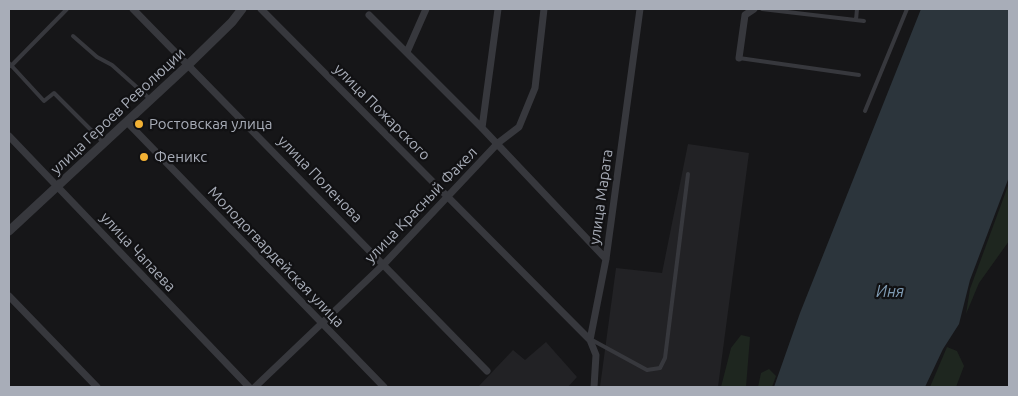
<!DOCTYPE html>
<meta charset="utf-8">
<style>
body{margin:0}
#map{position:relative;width:1018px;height:396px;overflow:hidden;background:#161618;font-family:Ubuntu,sans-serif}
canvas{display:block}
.frame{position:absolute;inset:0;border:10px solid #a8adb8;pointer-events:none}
</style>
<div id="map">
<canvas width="1018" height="396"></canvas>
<div class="frame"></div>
</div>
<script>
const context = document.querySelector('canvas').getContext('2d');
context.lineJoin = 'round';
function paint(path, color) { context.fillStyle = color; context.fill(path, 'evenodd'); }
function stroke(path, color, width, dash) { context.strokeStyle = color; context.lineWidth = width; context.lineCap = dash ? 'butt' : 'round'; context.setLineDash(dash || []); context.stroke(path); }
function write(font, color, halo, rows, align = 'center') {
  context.font = font + ' Ubuntu,sans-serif'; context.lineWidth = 4.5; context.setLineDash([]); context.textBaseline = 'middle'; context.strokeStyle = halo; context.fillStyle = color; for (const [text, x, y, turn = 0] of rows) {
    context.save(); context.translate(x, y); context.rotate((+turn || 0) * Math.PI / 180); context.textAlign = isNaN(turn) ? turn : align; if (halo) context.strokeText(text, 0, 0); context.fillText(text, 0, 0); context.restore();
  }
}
const built = new Path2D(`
 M688 144 749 153 718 387H600L616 268 662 273Z
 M546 342 577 377 568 387H478L513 350 525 360Z`);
const green = new Path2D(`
 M1009 183V241L979 283 966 314 970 289Z
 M741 335 750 337 746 387H721L731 348Z
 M947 347 957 351 964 366 956 387H930Z
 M769 369 776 376 772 387H758L761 373Z`);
const water = new Path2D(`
 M921 9H1009V177L970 280 959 324 943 349 925 387H774L800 313Z`);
const service = new Path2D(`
 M762 9 864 21
 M856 20 857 9
 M73 36 97 57 112 65 150 99
 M739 58 859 75
 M9 63 44 101 54 93 104 143
 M11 66 67 9
 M865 111 907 9
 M592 340 647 370 660 368 665 358 688 174`);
const minor = new Path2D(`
 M133 9 487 371
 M261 9 590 340
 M369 15 482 128 606 259
 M407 52 426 9
 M739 58 745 15 754 9
 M127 122 384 387
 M482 128 498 9
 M9 136 249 387
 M9 296 97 387
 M255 387 384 264 498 143 519 127 535 88 544 9
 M594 387 596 355 590 340 606 259 640 9`);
const tertiary = new Path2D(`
 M9 231 189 64 232 22 242 9`);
const markers = [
 [139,124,5,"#f2b134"],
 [144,157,5,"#f2b134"]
];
const streetNames = [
 ["улица Героев Революции",118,111,-43],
 ["улица Пожарского",382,112,45],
 ["улица Поленова",320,179,46],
 ["улица Марата",601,197,-82],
 ["улица Красный Факел",421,205,-46],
 ["улица Чапаева",138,252,47],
 ["Молодогвардейская улица",276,257,46]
];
const poiNames = [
 ["Ростовская улица",149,124],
 ["Феникс",154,157]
];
const waterNames = [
 ["Иня",890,292]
];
paint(built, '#222225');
paint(green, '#1e261f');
paint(water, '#2c353c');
stroke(service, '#37383d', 4);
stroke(minor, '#37383d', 7);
stroke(tertiary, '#37383d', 9);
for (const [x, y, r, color] of markers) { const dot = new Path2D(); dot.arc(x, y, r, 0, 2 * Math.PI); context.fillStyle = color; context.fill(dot); stroke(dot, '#111113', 2); }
write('15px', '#a8adb8', '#111113', streetNames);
write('15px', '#a8adb8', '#111113', poiNames, 'left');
write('italic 16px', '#7f9bb3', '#111113', waterNames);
</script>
